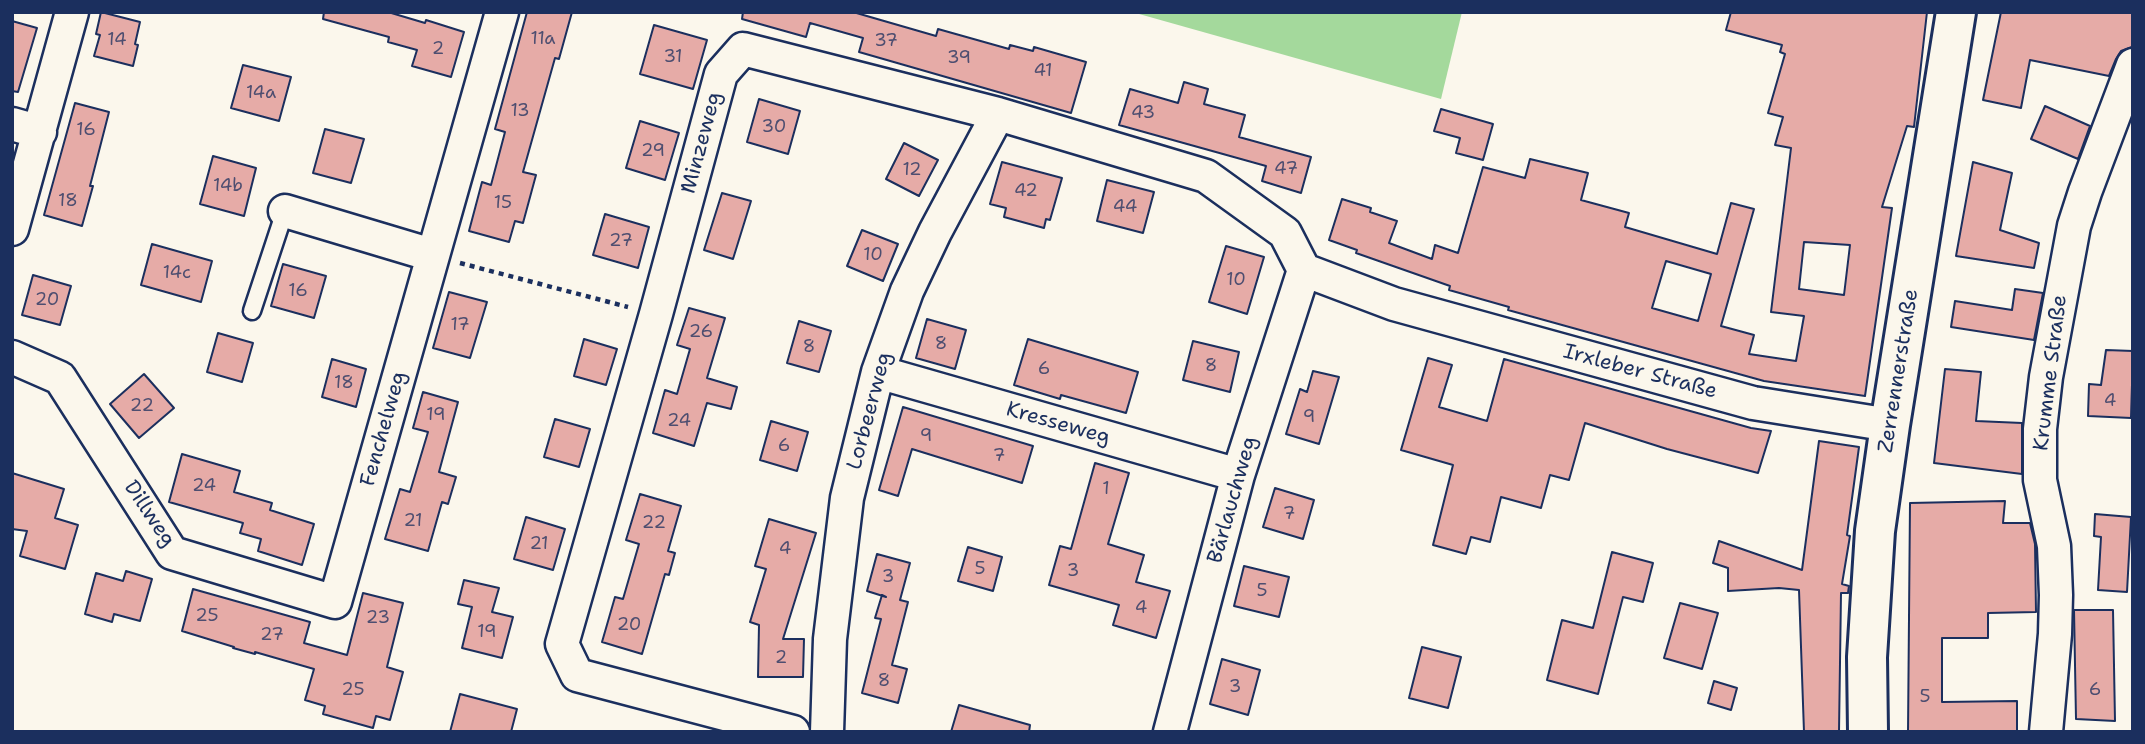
<!DOCTYPE html>
<meta charset="utf-8">
<style>
body{margin:0}
#map{position:relative;width:2145px;height:744px;overflow:hidden;background:#fbf7ec;font-family:"Shantell Sans",sans-serif}
canvas{display:block}
.frame{position:absolute;inset:0;border:14px solid #1b2f5e;pointer-events:none}
</style>
<div id="map">
<canvas width="2145" height="744"></canvas>
<div class="frame"></div>
</div>
<script>
const context = document.querySelector('canvas').getContext('2d');
context.lineJoin = 'round';
function paint(path, color) { context.fillStyle = color; context.fill(path, 'evenodd'); }
function stroke(path, color, width, dash) { context.strokeStyle = color; context.lineWidth = width; context.lineCap = dash ? 'butt' : 'round'; context.setLineDash(dash || []); context.stroke(path); }
function write(font, color, halo, rows, align = 'center') {
  context.font = font + ' "Shantell Sans",sans-serif'; context.lineWidth = 5; context.setLineDash([]); context.textBaseline = 'middle'; context.strokeStyle = halo; context.fillStyle = color; for (const [text, x, y, turn = 0] of rows) {
    context.save(); context.translate(x, y); context.rotate((+turn || 0) * Math.PI / 180); context.textAlign = isNaN(turn) ? turn : align; if (halo) context.strokeText(text, 0, 0); context.fillText(text, 0, 0); context.restore();
  }
}
const green = new Path2D(`
 M1132 12H1462L1441 99Z`);
const building = new Path2D(`
 M101 12 140 22 135 44 138 45 133 66 94 56 100 35 96 34Z
 M324 12H388L425 23 426 20 464 32 451 77 412 66 417 50 388 42 389 37 323 19Z
 M527 12H572L559 59 555 58 523 172 536 175 523 223 515 221 509 242 469 231 482 182 491 185 505 132 495 129Z
 M743 12H853L936 36 938 29 1009 49 1010 45 1033 51 1034 47 1086 62 1071 113 859 52 863 38 810 23 806 37 742 19Z
 M1731 12H1927L1914 127 1907 126 1882 207 1892 208 1865 396 1764 381 1508 310 1509 307 1449 290 1450 286 1356 253 1357 250 1329 240 1342 199 1371 208 1370 212 1397 221 1389 243 1432 259 1435 245 1458 253 1483 167 1525 178 1530 159 1588 173 1581 200 1629 213 1625 227 1717 254 1731 203 1754 209 1721 326 1754 335 1749 354 1796 361 1804 316 1771 312 1791 148 1775 145 1783 117 1768 113 1785 54 1780 52 1782 45 1726 30ZM1804 242 1850 245 1844 295 1799 289ZM1666 261 1711 274 1698 321 1652 308Z
 M2001 12H2133L2132 47 2121 51 2116 59 2109 76 2030 60 2021 108 1983 100Z
 M12 21 37 28 18 92 12 91Z
 M654 25 707 40 693 89 640 74Z
 M243 65 291 77 279 121 231 108Z
 M1184 82 1208 89 1204 104 1245 115 1239 137 1311 157 1301 193 1262 181 1266 166 1119 125 1130 89 1178 103Z
 M759 99 800 111 788 154 747 142Z
 M75 103 109 112 90 186H93L82 226 44 215Z
 M2045 106 2090 126 2078 159 2031 139Z
 M1441 109 1493 124 1483 160 1456 153 1460 138 1434 131Z
 M640 121 679 133 665 180 626 168Z
 M325 129 364 139 351 183 313 173Z
 M904 143 938 160 919 196 886 179Z
 M213 156 256 168 244 216 200 204Z
 M1002 162 1062 178 1050 220 1046 219 1044 228 1004 217 1006 208 990 204Z
 M1973 162 2012 173 2000 230 2039 243 2034 268 1956 256Z
 M1107 180 1154 192 1143 233 1097 221Z
 M722 193 751 201 733 259 704 250Z
 M605 214 649 227 638 268 593 255Z
 M862 230 898 244 883 281 847 266Z
 M152 244 212 261 201 302 141 285Z
 M1226 246 1264 257 1247 314 1209 302Z
 M283 264 326 276 314 318 271 306Z
 M33 275 71 286 60 325 22 315Z
 M2015 289 2043 293 2034 340 1951 327 1955 301 2012 310Z
 M449 292 487 302 470 358 433 348Z
 M689 308 725 318 707 378 737 387 731 409 707 403 694 446 653 433 665 390 677 394 690 349 677 345Z
 M927 319 966 330 955 369 916 358Z
 M799 321 831 331 819 372 787 363Z
 M218 333 253 343 242 382 207 372Z
 M584 339 617 349 606 385 574 376Z
 M1028 339 1138 372 1126 413 1061 395 1060 399 1014 385Z
 M1193 341 1239 352 1230 392 1183 380Z
 M2106 350 2133 351 2131 418 2088 416 2089 384 2101 385Z
 M1428 358 1452 365 1439 407 1487 421 1504 359 1751 428 1771 431 1758 473 1667 449 1585 423 1569 480 1550 475 1541 508 1501 497 1490 542 1471 537 1466 554 1433 545 1453 465 1401 450Z
 M332 359 366 369 356 407 322 397Z
 M1945 369 1981 372 1976 421 2022 423V474L1934 463Z
 M1313 371 1339 377 1319 444 1286 434 1300 389 1307 392Z
 M144 374 174 408 139 438 110 404Z
 M423 392 458 402 439 472 456 477 448 504 442 502 428 551 385 539 400 489 410 492 428 432 413 428Z
 M903 407 1033 446 1022 483 912 449 898 496 879 490Z
 M555 419 590 429 579 467 544 457Z
 M771 421 808 432 797 471 760 460Z
 M1819 441 1859 447 1847 535 1850 536 1842 584 1849 586 1848 593H1841L1839 732H1804L1799 590 1779 588 1728 591V568L1713 563 1719 541 1802 570Z
 M182 454 240 471 234 492 272 503 270 510 314 524 302 565 258 551 261 539 240 533 243 523 169 502Z
 M1095 463 1129 473 1108 544 1144 555 1136 582 1170 591 1156 638 1113 625 1119 605 1049 585 1060 546 1071 549Z
 M12 473 64 489 55 518 78 525 65 569 20 556 27 531 12 529Z
 M1275 488 1314 500 1303 539 1263 527Z
 M640 494 681 506 668 551 675 553 669 575 665 574 642 654 602 642 615 597 623 599 639 544 626 540Z
 M2005 501 2003 523H2030L2035 544 2036 612 1988 613V638H1942V702L2017 701V732H1908L1910 503Z
 M2095 514 2131 517 2127 592 2098 590 2101 537 2094 536Z
 M526 517 565 529 553 570 514 559Z
 M769 519 816 533 783 639H804L803 677H758L759 625 750 622 766 569 755 566Z
 M968 547 1002 557 993 591 958 581Z
 M1612 552 1653 563 1643 602 1623 597 1598 694 1547 680 1562 620 1593 628Z
 M877 554 910 563 900 600 908 602 892 665 907 669 898 703 862 693 881 619 875 618 882 595 886 597 867 591Z
 M1244 566 1289 577 1279 617 1234 606Z
 M126 571 152 579 140 621 114 614 112 622 85 614 96 573 123 581Z
 M464 580 499 588 492 612 513 617 502 658 462 648 472 607 458 604Z
 M193 589 310 622 304 643 347 655 363 593 403 603 387 667 403 672 390 720 376 716 373 728 323 714 325 706 305 700 314 669 255 652V654L233 648 234 647 182 631Z
 M1680 603 1718 613 1702 669 1664 658Z
 M2074 610H2113L2115 721 2076 719Z
 M1422 647 1461 657 1448 708 1409 698Z
 M1222 659 1260 670 1248 715 1210 704Z
 M1714 681 1737 688 1731 710 1708 703Z
 M460 694 517 709 511 732H450Z
 M959 705 1030 725 1029 732H951Z`);
const path = new Path2D(`
 M460 263 628 307`);
const service = new Path2D(`
 M252 311 285 211`);
const minor = new Path2D(`
 M12 124 40 132
 M285 211 432 255
 M12 229 72 12
 M12 357 60 378 172 553 335 602 502 12
 M878 372 1238 475
 M793 732 577 675 562 644 656 314 721 74 743 49 998 114 1206 176 1285 233 1304 270 1394 304 1753 403 1890 425
 M827 732 830 639 847 498 878 372 907 291 935 232 998 114
 M1170 732 1238 475 1304 270
 M2046 732 2055 634 2056 595 2054 546 2040 480V429L2046 377 2074 226 2085 192 2133 65`);
const secondary = new Path2D(`
 M1868 732 1867 657 1875 531 1890 425 1956 12`);
const numberNames = [
 ["11a",543,39],
 ["14",117,40],
 ["37",886,41],
 ["2",438,49],
 ["31",673,57],
 ["39",959,58],
 ["41",1043,71],
 ["14a",261,93],
 ["13",520,111],
 ["43",1143,113],
 ["30",774,127],
 ["16",86,130],
 ["29",653,151],
 ["47",1286,169],
 ["12",912,170],
 ["14b",228,186],
 ["42",1026,191],
 ["18",68,201],
 ["15",503,203],
 ["44",1125,207],
 ["27",621,241],
 ["10",873,255],
 ["14c",177,273],
 ["10",1236,280],
 ["16",298,291],
 ["20",47,300],
 ["17",460,325],
 ["26",701,332],
 ["8",941,344],
 ["8",809,347],
 ["8",1211,366],
 ["6",1044,369],
 ["18",344,383],
 ["4",2110,401],
 ["22",142,406],
 ["19",436,415],
 ["9",1309,417],
 ["24",679,421],
 ["9",926,436],
 ["6",784,446],
 ["7",999,456],
 ["24",204,486],
 ["1",1106,489],
 ["7",1289,514],
 ["21",413,521],
 ["22",654,523],
 ["21",539,544],
 ["4",785,549],
 ["5",980,569],
 ["3",1073,571],
 ["3",888,577],
 ["5",1262,591],
 ["4",1141,608],
 ["25",207,616],
 ["23",378,618],
 ["20",629,625],
 ["19",487,632],
 ["27",272,635],
 ["2",781,658],
 ["8",884,681],
 ["3",1235,687],
 ["25",353,690],
 ["6",2095,690],
 ["5",1925,697]
];
const streetNames = [
 ["Minzeweg",702,143,-75],
 ["Zerrennerstraße",1899,371,-81],
 ["Irxleber Straße",1640,372,15],
 ["Krumme Straße",2051,373,-83],
 ["Lorbeerweg",870,411,-75],
 ["Kresseweg",1058,424,16],
 ["Fenchelweg",384,429,-74],
 ["Bärlauchweg",1233,500,-74],
 ["Dillweg",149,514,56]
];
paint(green, '#a4d99c');
paint(building, '#e6aba7');
stroke(building, '#1b2f5e', 2);
stroke(service, '#1b2f5e', 21);
stroke(minor, '#1b2f5e', 37);
stroke(secondary, '#1b2f5e', 44);
stroke(path, '#1b2f5e', 4.5, [5, 5]);
stroke(service, '#fbf7ec', 16);
stroke(minor, '#fbf7ec', 32);
stroke(secondary, '#fbf7ec', 38);
write('18px', '#4e4e70', null, numberNames);
write('21px', '#1b2f5e', '#fbf7ec', streetNames);
</script>
